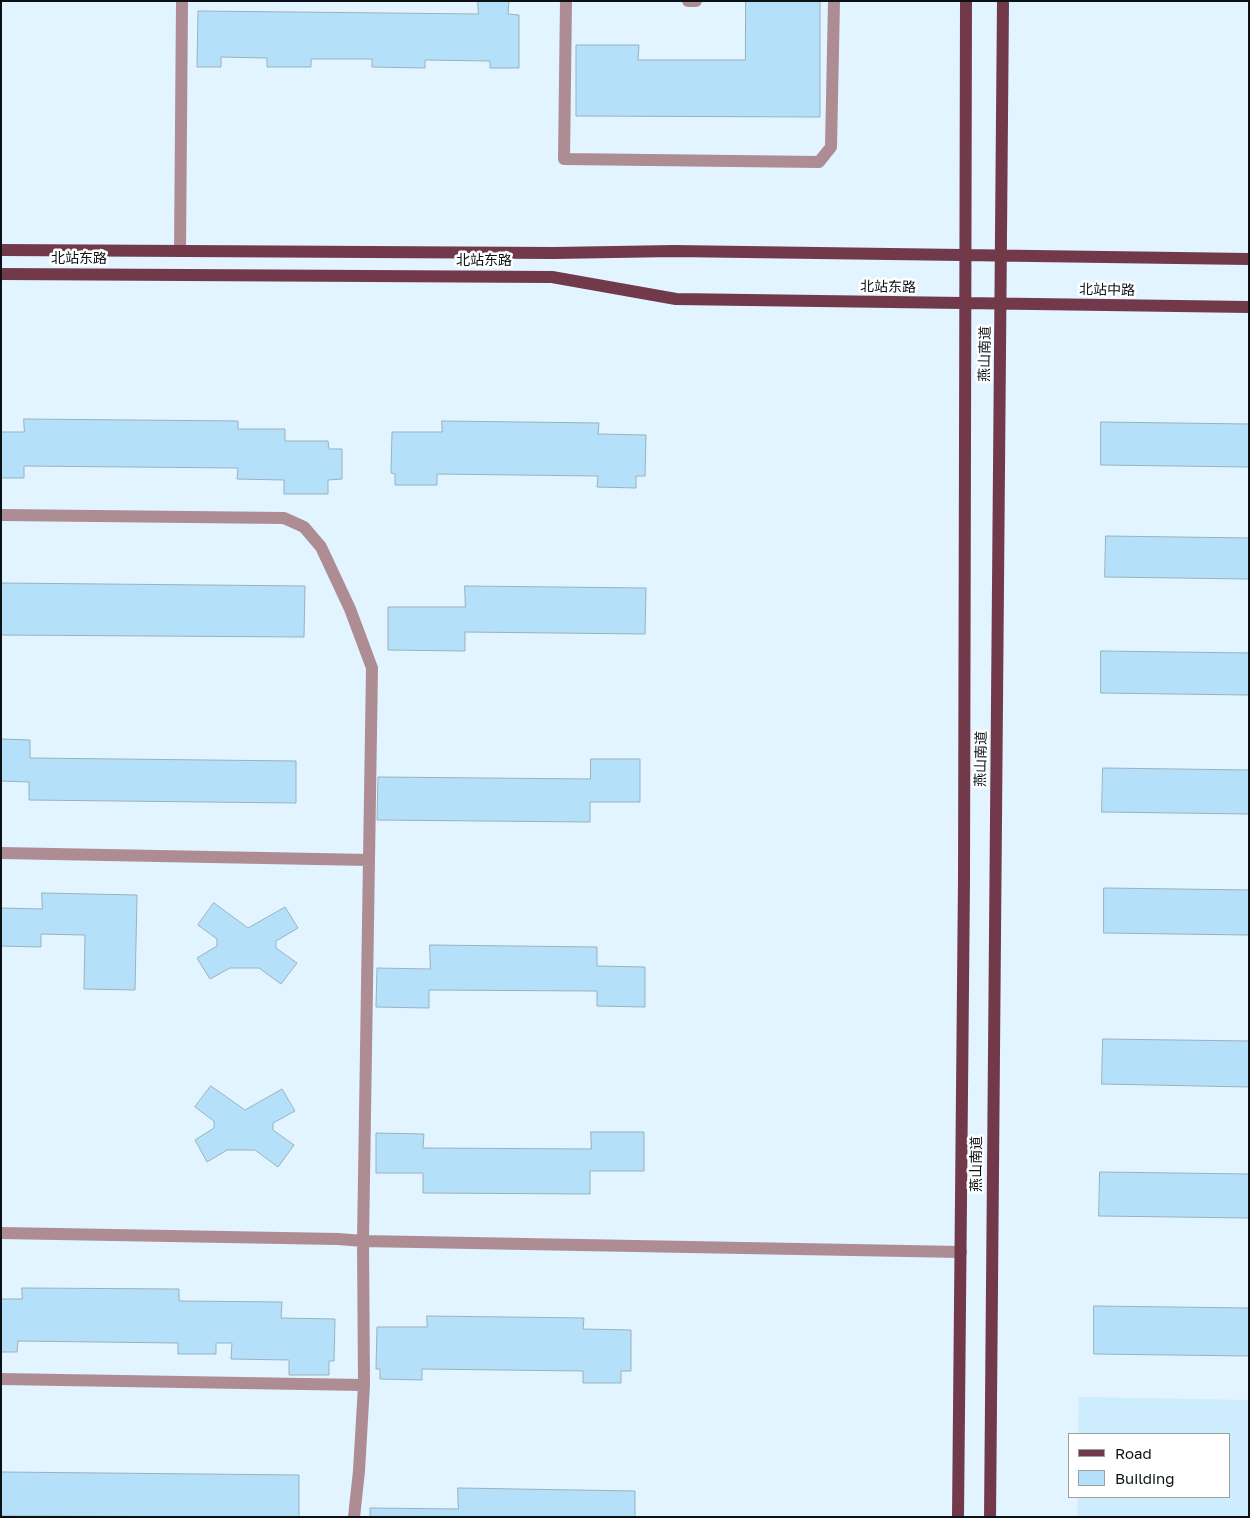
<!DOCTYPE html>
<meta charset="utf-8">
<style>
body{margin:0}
#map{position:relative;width:1250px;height:1518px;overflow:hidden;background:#e1f4ff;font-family:"Golos Text",sans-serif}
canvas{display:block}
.frame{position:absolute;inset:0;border:2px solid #0a1216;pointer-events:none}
.legend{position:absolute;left:1068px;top:1433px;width:162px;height:65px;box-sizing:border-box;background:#fff;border:1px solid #9da0a2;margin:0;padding:6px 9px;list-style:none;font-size:15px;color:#0a1216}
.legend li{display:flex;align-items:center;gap:10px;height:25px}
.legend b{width:25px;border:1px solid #9da0a2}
</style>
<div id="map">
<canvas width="1250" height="1518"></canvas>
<div class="frame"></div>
<ul class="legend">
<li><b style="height:6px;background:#72394a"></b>Road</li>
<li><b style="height:14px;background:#b4e1f9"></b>Building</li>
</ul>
</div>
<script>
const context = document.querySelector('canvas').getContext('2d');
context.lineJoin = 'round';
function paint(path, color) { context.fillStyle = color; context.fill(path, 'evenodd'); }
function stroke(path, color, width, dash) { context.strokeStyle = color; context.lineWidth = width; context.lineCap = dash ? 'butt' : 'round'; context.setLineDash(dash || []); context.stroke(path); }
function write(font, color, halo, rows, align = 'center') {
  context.font = font + ' "Golos Text","Noto Sans SC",sans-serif'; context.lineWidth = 5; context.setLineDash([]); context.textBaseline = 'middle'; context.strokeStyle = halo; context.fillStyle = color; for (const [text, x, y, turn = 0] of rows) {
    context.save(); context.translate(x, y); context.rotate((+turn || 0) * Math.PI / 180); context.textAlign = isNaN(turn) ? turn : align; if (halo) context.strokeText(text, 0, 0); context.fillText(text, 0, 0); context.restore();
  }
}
const built = new Path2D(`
 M1079 1397 1249 1400V1517H1077L1078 1497H1229V1434H1078Z`);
const building = new Path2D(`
 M478 1H509L508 14 519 15V68H490V61L425 60V68L372 67V59H311V67H267V58L221 57V67H197L198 11 478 14Z
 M746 1H820V117L576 116V45H639L638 60H745Z
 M24 419 238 421V429H285V441H328L329 449H342V479L328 480V494H284V480L237 479 238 468 24 466V478H1V432H24Z
 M442 421 599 423 598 434 646 435 645 476H636V488L597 487 598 476 437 474V485H395V474L391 473 392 432H442Z
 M1101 422 1249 424V467L1101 465Z
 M1106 536 1249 538V579L1105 577Z
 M1 583 305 586 304 637 1 635Z
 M465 586 646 588 645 634 465 632V651L388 650V607H465Z
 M1101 651 1249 653V695L1101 693Z
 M1 739 30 740V758L296 761V803L29 800V782L1 781Z
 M591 759H640V802H590V822L377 820 378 777 590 779Z
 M1103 768 1249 770V814L1102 812Z
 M1104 888 1249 890V935L1104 933Z
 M42 893 137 895 135 990 84 989 85 935 41 934V947L1 946V908L42 909Z
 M214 903 248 928 285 907 298 928 276 941V948L297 963 281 984 259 968H230L210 979 197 958 217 946V939L198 925Z
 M430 945 597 947V966L645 967V1007L597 1006V991L429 990V1008L376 1007 377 968 430 969Z
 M1103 1039 1249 1041V1087L1102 1084Z
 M211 1086 245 1110 282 1089 295 1111 273 1123V1130L294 1145 278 1167 255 1150H227L207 1162 195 1140 214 1128V1121L195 1107Z
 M591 1132H644V1171H590V1194L423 1193V1173H376V1133L424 1134 423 1148 591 1149Z
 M1100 1172 1249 1174V1218L1099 1216Z
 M22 1288 179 1289V1301L282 1302 281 1318 335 1319 334 1361H329V1375H289V1360L231 1359 232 1343H216V1354H178V1343L18 1341 17 1352H1V1299H22Z
 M1094 1306 1249 1308V1356L1094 1354Z
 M427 1316 584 1318 583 1329 631 1330V1371H621V1383H583V1371L422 1369V1380L380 1379V1369H376L377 1327H427Z
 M1 1472 299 1475V1517L1 1516Z
 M458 1488 635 1491V1517H370V1508L458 1509Z`);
const minor = new Path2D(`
 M566 1 564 159 819 162 831 147 834 1
 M688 1H696
 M180 251 182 1
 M1 515 284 518 304 527 321 547 350 609 372 668 363 1241 364 1385 359 1471 354 1517
 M1 853 369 860
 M1 1233 338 1239 363 1241 961 1252
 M1 1379 364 1385`);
const major = new Path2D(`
 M1 250 554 253 674 251 1249 259
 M1 274 552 277 676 299 1249 307
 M958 1517 964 879 966 1
 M990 1517 1003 1`);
const streetNames = [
 ["北站东路",79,259],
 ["北站东路",484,261],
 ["北站东路",888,287,1],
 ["北站中路",1107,290,1],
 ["燕山南道",985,354,-89],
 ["燕山南道",981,759,-89],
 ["燕山南道",977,1164,-90]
];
paint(built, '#cdecfe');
paint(building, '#b4e1f9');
stroke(building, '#9ab1bd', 1);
stroke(minor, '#ae8c94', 12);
stroke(major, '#72394a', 12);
write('14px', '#0a1216', '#fff', streetNames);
</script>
